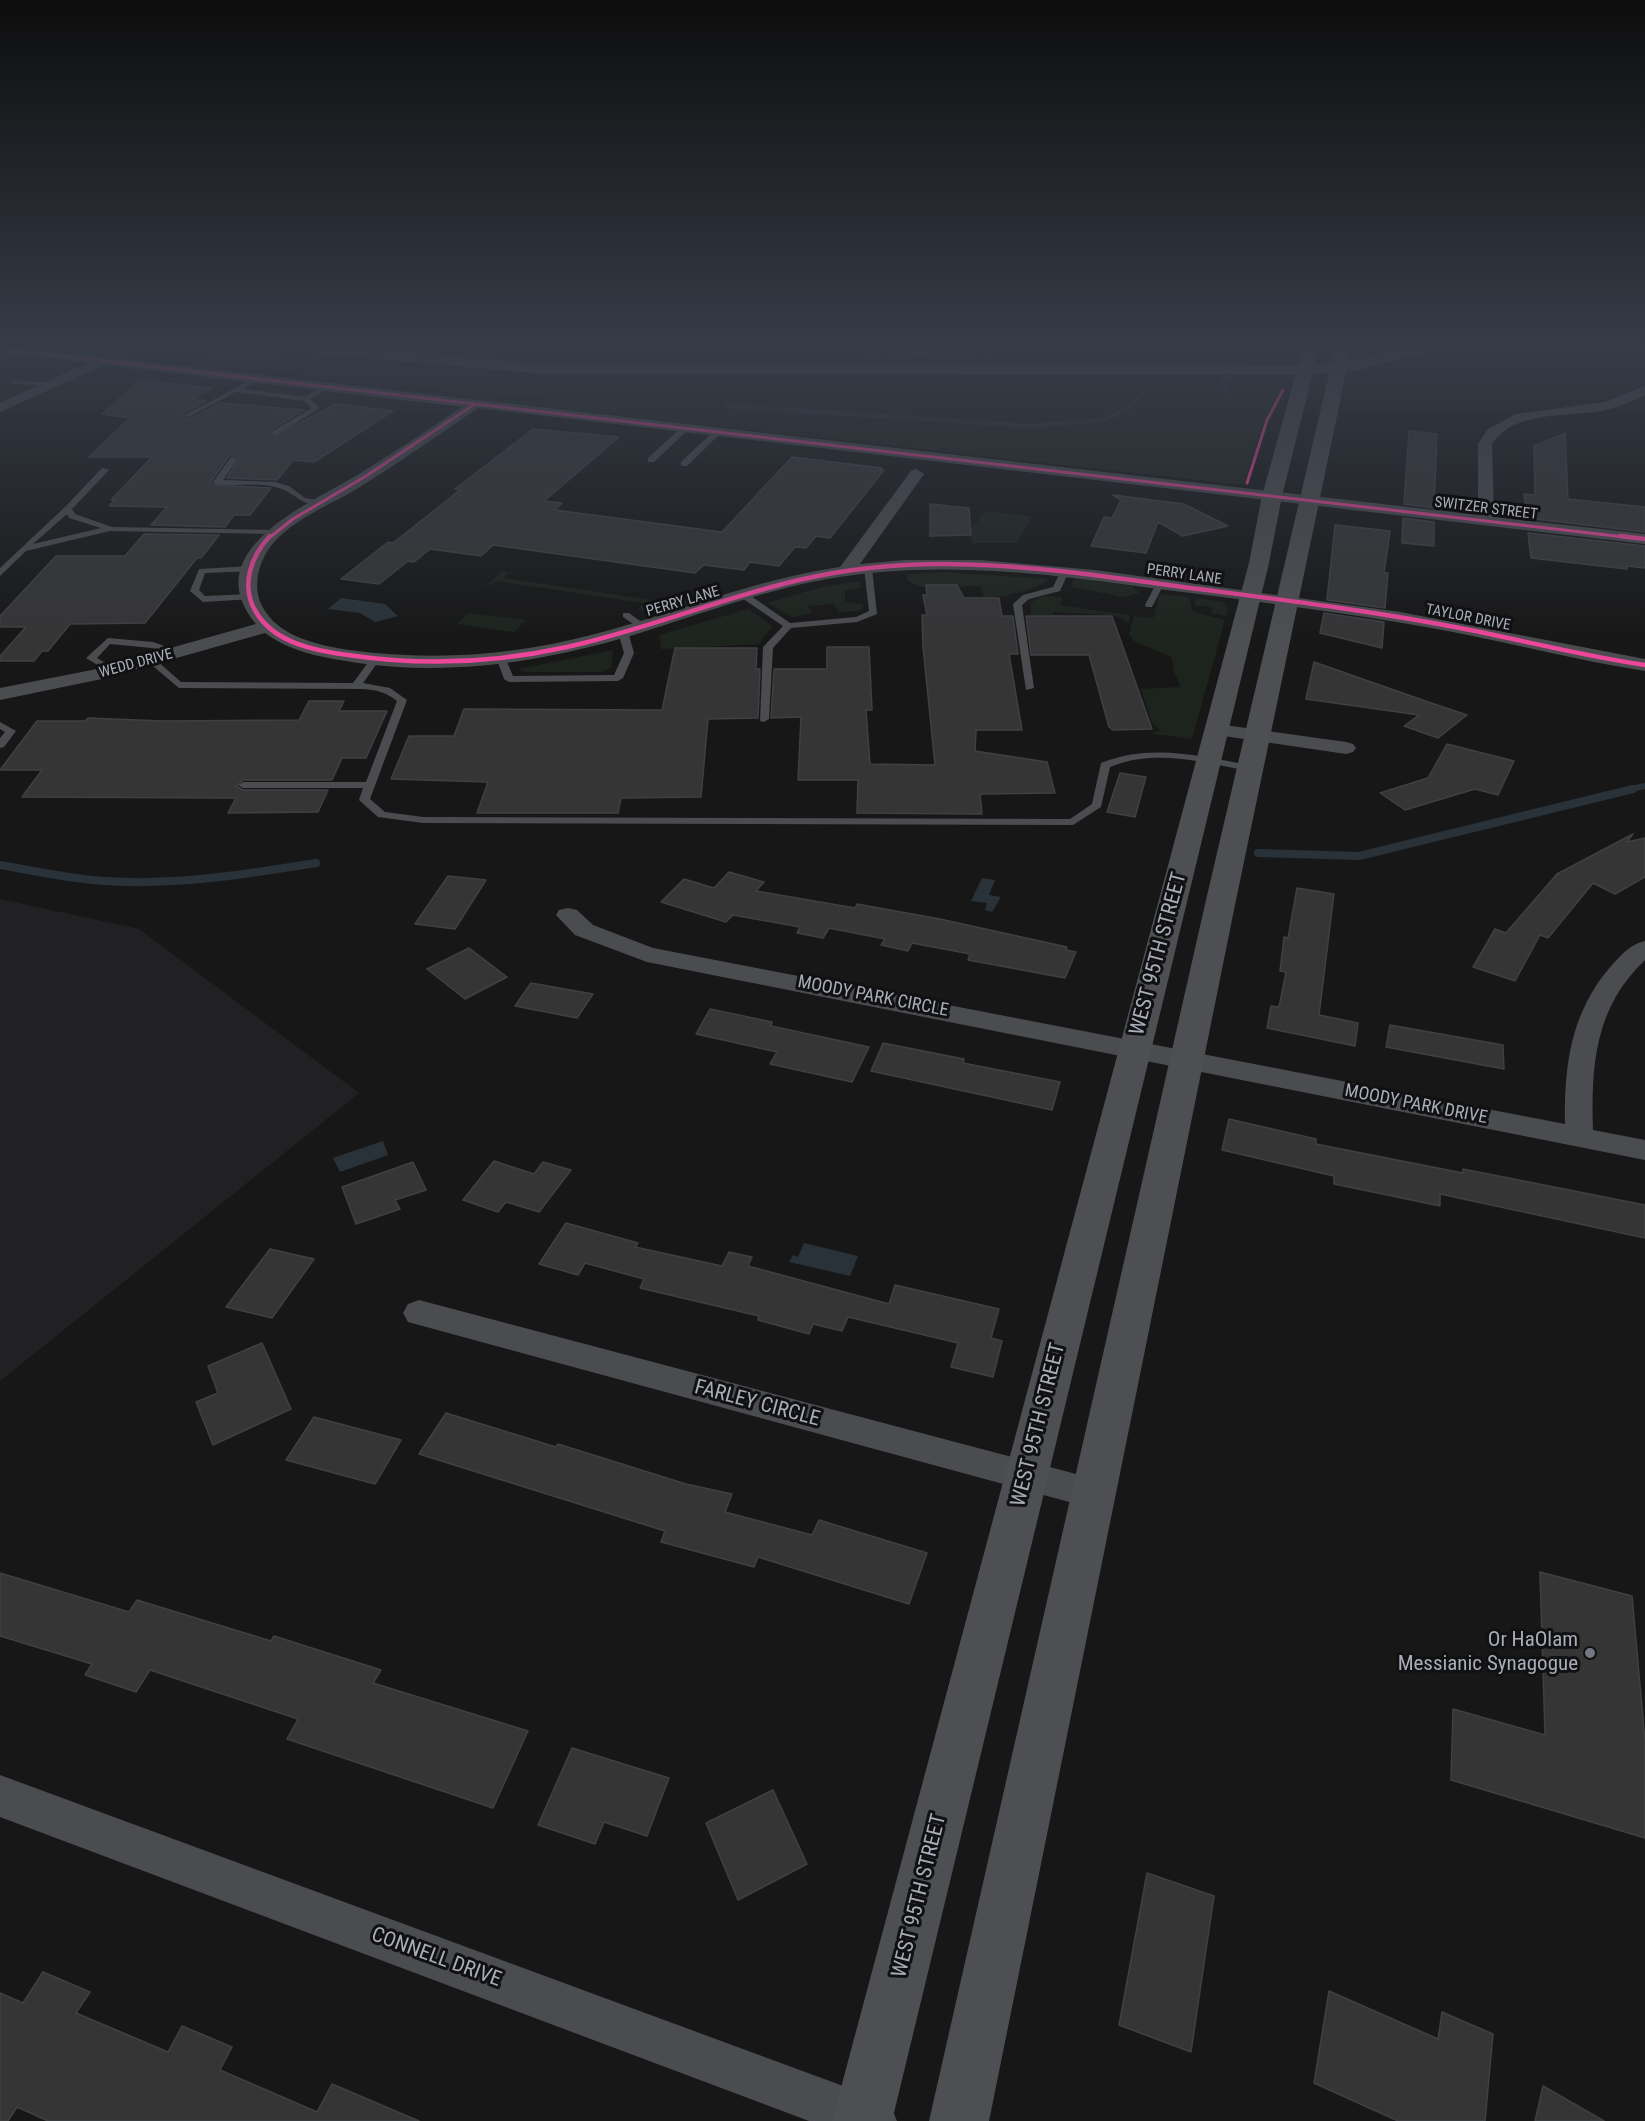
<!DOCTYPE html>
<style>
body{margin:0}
canvas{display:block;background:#171717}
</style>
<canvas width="1645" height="2121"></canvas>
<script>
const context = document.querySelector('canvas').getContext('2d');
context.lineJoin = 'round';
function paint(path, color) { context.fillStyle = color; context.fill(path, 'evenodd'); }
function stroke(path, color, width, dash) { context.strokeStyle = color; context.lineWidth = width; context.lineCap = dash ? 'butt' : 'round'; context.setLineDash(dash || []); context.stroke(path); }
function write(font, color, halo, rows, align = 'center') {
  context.font = font + ' "Roboto Condensed",sans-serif'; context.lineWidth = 6; context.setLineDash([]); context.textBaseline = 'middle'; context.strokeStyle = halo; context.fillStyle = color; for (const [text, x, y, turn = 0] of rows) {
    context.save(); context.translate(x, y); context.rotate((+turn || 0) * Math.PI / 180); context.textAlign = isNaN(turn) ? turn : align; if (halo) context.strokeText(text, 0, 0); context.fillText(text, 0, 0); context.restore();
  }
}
const built = new Path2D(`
 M0 899 139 929 359 1093 0 1381Z`);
const green = new Path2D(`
 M36 344H95L351 365 503 373 1221 379 1225 393 1229 392 1227 378H1254L1280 384V392L1260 430 1247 476H1243L1246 478 1243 484H1234L482 400 486 398 529 402 549 399 535 396 512 397 176 360 181 356Z
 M1124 344H1292L1285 364 543 366 545 363C738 366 931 361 1124 344Z
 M985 511 1032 516 1017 543H972L970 526 976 524Z
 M502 571 508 572 503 578 666 602 674 594 691 597 693 602C680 610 653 618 639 609L643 603 497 581 484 588Z
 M944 572 1049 579C1039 590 999 598 984 598L981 586 921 587 908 581 906 574Z
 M1084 579 1132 586 1139 593 1124 597 1072 587 1073 580Z
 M859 581 861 588 845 590V602L863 604V608L858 611 839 612 833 604 808 606 811 612 809 614 792 617 768 603 822 587Z
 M1160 594 1189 597 1192 609 1190 611 1225 620 1192 739 1140 732 1152 733 1160 730 1152 723 1141 689 1181 687 1174 672 1172 657 1134 641 1129 634 1134 616 1153 618Z
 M1045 596 1062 597 1060 605 1130 615 1129 624 1121 618 1112 615 1053 612V615H1031V602Z
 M1196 598 1222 602 1228 607 1226 616 1210 613 1214 609 1207 606H1196L1194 604Z
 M748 609 772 626 759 644 661 649 659 635Z
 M469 613 521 619 526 620 514 632 457 624Z
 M608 651H613L611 667 602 672H524L518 669Z`);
const water = new Path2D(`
 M341 598 385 604 398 616 375 622 360 613 328 609Z
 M982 878 995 880 989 895 1001 897 992 912 985 910 987 903 971 901Z
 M383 1141 388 1155 340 1172 333 1158Z
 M804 1243 858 1256 850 1276 789 1262 793 1255 798 1257Z`);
const streamFar2 = new Path2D(`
 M1227 392 1223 378H1233
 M727 406 1029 426 1104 420 1128 408 1142 394`);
const streamFar1 = new Path2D(`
 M1627 790 1645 786`);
const stream = new Path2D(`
 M1258 853 1359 856 1633 789
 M0 865C35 871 70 879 105 881 175 886 247 874 316 863`);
const building = new Path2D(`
 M140 380 213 388 192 399 206 401 182 414 183 418 190 419 221 403 304 410 272 429 273 437 336 404 393 411 314 462 293 460 277 480 227 478 240 458 230 455 211 481 212 485 271 488 250 515H234L225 527 151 525 167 507 109 506 115 500H111L152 457H89L130 418 102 414Z
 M533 429 619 437 544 501 562 503 555 510 722 532 792 457 882 468 880 470H884L830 538 816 536 806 548 795 547 779 566 750 562 744 570 704 565 695 573 493 545 481 556 430 549 414 562 408 561 379 584 341 579 388 542 393 543 460 490 455 489Z
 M1409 431 1437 434 1434 508 1404 504Z
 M1565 433 1568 499 1645 507V532L1527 518 1524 494 1535 495 1534 446Z
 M1113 495 1184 504 1228 526 1183 536 1158 522 1146 553 1091 546 1104 517 1112 518 1121 500Z
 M930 504 969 508 971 535 930 536Z
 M1403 518 1434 522V546L1402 543Z
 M1335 525 1390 531 1384 573H1388L1385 608 1327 600Z
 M1528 533 1645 546V568L1626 566 1627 569 1531 558Z
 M144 534 219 535 201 558H197L145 623 70 624 48 651H42L34 661H0V656L26 627H0V616L56 556H125Z
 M926 585H957L964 598H999L1002 616H1013L1018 654H1009L1022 730H976L975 751 1047 762 1055 793 980 794 982 814 857 813 858 780H798L801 717 771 718 774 669H827V647H869L872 710H866L870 764 935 765 923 647 922 615H927L923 595H927Z
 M1324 613 1384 622 1382 648 1320 633Z
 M1026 616H1112L1152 729 1113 730 1109 727 1089 655H1031Z
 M675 648H757L756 669H760L758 718 708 719 701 797 621 798 618 813H477L488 782 391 779 409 736H454L464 709 662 710Z
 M1314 662 1434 704 1467 715 1438 738 1404 726 1419 715 1306 699Z
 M309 701H344L339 711H387L366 758H342L332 780H243L236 786 243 790H328L318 812 228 813 236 798 22 797 42 770H0L37 721H85L88 718 163 721 299 720Z
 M1447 744 1514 761 1498 795 1475 789 1405 810 1380 793 1428 778Z
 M1120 773 1146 777 1135 817 1107 812Z
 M1633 834 1627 842 1645 838V877L1615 894 1593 883 1548 938 1540 935 1515 981 1473 967 1495 929 1506 933 1557 874Z
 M729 872 764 882 756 891 855 908 857 904 940 919 1067 947 1066 950 1076 952 1065 978 968 960 970 954 912 943 908 951 881 945 885 939 829 928 823 938 797 933 800 927 733 915 726 922 661 902 684 879 714 888Z
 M448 876 486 880 455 929 415 924Z
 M1297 888 1334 894 1319 1015 1358 1023 1355 1046 1267 1028 1271 1006 1279 1007 1286 972 1280 971 1284 937 1288 938Z
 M469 948 507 977 465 999 427 969Z
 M531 983 593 994 577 1018 515 1006Z
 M710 1009 772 1022 771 1026 869 1047 852 1082 770 1064 777 1052 696 1034Z
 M1390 1025 1503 1045 1504 1069 1386 1047Z
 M883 1043 964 1059 963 1063 1060 1082 1052 1110 871 1071Z
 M1229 1119 1316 1139V1144L1463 1173V1169L1645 1205V1238L1440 1194V1206L1334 1184V1176L1222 1150Z
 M494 1161 534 1174 543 1162 571 1170 539 1212 506 1202 498 1212 463 1200Z
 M413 1162 426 1190 395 1200 400 1209 356 1224 342 1187Z
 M566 1223 638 1243 635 1247 722 1266 729 1252 752 1257 748 1266 889 1304 895 1285 999 1309 991 1338 1002 1341 993 1377 951 1367 958 1343 848 1317 842 1331 813 1324 809 1334 758 1320 759 1316 640 1288 644 1279 585 1263 578 1275 539 1264Z
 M270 1249 314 1259 272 1318 226 1307Z
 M262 1343 291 1409 213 1445 196 1402 218 1393 208 1366Z
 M446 1413 556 1447 558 1444 686 1484 732 1494 725 1512 812 1535 819 1520 927 1553 909 1604 758 1557 754 1567 661 1542 665 1531 419 1454Z
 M314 1417 401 1440 375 1484 286 1460Z
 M1540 1572 1632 1596 1645 1741V1838L1451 1780 1453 1709 1545 1735Z
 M0 1573 129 1612 137 1600 271 1641 274 1636 381 1670 373 1683 528 1731 493 1808 287 1739 298 1719 150 1670 136 1692 85 1675 92 1664 0 1636Z
 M572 1748 669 1778 647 1836 604 1822 595 1844 538 1825Z
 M773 1790 807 1864 738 1900 706 1823Z
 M1147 1873 1214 1896 1191 2052 1119 2025Z
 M43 1972 90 1992 76 2013 168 2052 182 2026 232 2047 220 2070 317 2112 332 2084 419 2121H48L17 2107 8 2121H0V1993L23 2003Z
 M1329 1991 1438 2039 1442 2012 1493 2034 1485 2121H1398L1314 2083Z
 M1543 2086 1604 2121H1535Z`);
const lane = new Path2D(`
 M256 377 258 380 243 389 305 397 324 386 329 387 310 399 319 407V409L276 435H273V431L312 408 304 401 236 392 189 417 183 416Z
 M13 380 48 383 51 385 48 387 11 383Z
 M683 426 690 428 654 462H648V458Z
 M715 430 722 432 687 466H681V462Z
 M231 457 238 459 223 480 275 482 289 486 305 498 325 502C309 512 296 494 282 489 260 481 236 487 214 484L213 482Z
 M102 468 109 470 72 509 75 514 112 527 275 530 279 532 275 534 110 531 26 551 0 576V568L65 507ZM67 514 69 518 101 528 33 544Z
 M868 565 872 568 877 614 857 622 791 628 773 648 769 719 764 722 760 721 763 647 783 626 742 598V594H748L790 623 856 617 869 611 864 568Z
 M251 566 255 569 254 571 205 573 199 590 205 596 250 594 254 597 253 599 203 602 190 591 199 569Z
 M1062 569 1069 571 1060 591 1029 599 1022 605 1034 688 1026 690 1013 604 1023 595 1053 587Z
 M1157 582 1164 584 1152 607H1146L1145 605Z
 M696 592H702L722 604 715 606 696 596Z
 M623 613H629L647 626 639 628 623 617Z
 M623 629 628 632 634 653 623 678 618 681 509 682 504 679 496 657 504 655 513 676 614 675 624 653 618 632Z
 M108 638 153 642 184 653 179 656 152 648 110 644 97 658 115 669 117 671 112 674 86 658Z
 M372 657 380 659 363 683 390 688 407 700 370 799 385 812 423 817 1070 819 1092 804 1101 763C1151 743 1199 756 1250 765L1255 768 1250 771C1203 763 1156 748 1110 767L1101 807 1073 825 423 823 378 817 359 800 363 788H243L238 785 243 782H366L397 701C386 692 376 690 363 689L179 688 147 661 155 659 181 682 353 683Z
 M0 722 16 731 4 747 0 748V738L5 732 0 729Z`);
const street = new Path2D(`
 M0 345 1478 515V444L1488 429 1516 414 1605 402 1645 386V395C1632 401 1619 407 1606 410 1568 418 1516 409 1492 444L1494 517 1645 534V544L478 408C437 436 397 464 355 490 329 505 299 517 277 539 260 556 251 584 262 606 278 637 318 645 349 650 430 661 512 656 591 635 674 614 755 579 840 567L911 471 916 469 924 474 860 564 904 560H980L1095 570 1400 612 1645 659V671C1575 660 1507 642 1437 629 1342 612 1246 600 1151 588 1044 573 934 560 827 579 760 591 696 616 630 636 542 662 450 676 358 663 326 658 292 653 265 633L102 679 0 700V688L92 670 256 624C195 550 310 504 359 474 394 452 428 430 462 407L104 365 0 412V403L87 363 0 353Z
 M1217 724 1346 742 1353 744 1356 748 1353 752 1346 754 1210 734 1207 730 1210 726Z
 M568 908 577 910 593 925 653 948 1565 1124C1564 1065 1571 1011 1612 965 1622 954 1631 944 1645 941V960C1595 1007 1591 1065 1593 1130L1645 1140V1160L647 962 575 935 556 915 559 910Z
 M419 1300 1095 1479 1108 1483 1113 1494 1108 1505 1095 1509 408 1322 403 1313 408 1304Z
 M0 1775 873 2097 890 2104 897 2121H809L0 1817Z`);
const primary = new Path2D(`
 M1304 344H1320L1282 496 1269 563 892 2121H832L1249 563 1262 496Z
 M1336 344H1352L1236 900 989 2121H929L1206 900Z`);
const highway = new Path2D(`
 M217 344 336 345 542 364 1304 365 1357 360 1425 344H1450L1447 347 1357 370 1304 375 542 374 314 353 224 349Z
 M533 344H735L727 349H540Z
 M948 344H1035L1027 349 915 355 907 350 915 345Z`);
const cyclewayFar1 = new Path2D(`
 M0 349 1633 538
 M1247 483 1267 420 1283 390
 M269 538 293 519 366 476 475 404`);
const cycleway = new Path2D(`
 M270 536C251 556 240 586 256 612 274 643 316 651 348 655 421 666 495 663 567 647 645 630 721 598 799 580 846 569 894 564 942 564 1022 564 1103 576 1183 587 1275 599 1368 610 1460 628 1522 640 1583 656 1645 665
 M1620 536 1645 539`);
const markers = [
 [1590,1653,6,"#757880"]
];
const farStreetnames = [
 ["SWITZER STREET",1486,509,7],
 ["PERRY LANE",1184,575,8],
 ["PERRY LANE",683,602,-16],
 ["TAYLOR DRIVE",1468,618,11],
 ["WEDD DRIVE",136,664,-15]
];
const streetNames = [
 ["MOODY PARK CIRCLE",873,997,11],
 ["MOODY PARK DRIVE",1416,1105,11]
];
const nearStreetnames = [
 ["WEST 95TH STREET",1159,954,-75],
 ["FARLEY CIRCLE",757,1404,15],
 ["WEST 95TH STREET",1039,1425,-76],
 ["WEST 95TH STREET",920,1896,-76],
 ["CONNELL DRIVE",436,1958,20]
];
const nearPoinames = [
 ["Or HaOlam",1578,1641],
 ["Messianic Synagogue",1578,1665]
];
paint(built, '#212123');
paint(green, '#1d241e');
paint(water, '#2a3239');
stroke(streamFar2, '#2a3239', 4.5);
stroke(streamFar1, '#2a3239', 6);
stroke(stream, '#2a3239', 8);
paint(building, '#353536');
stroke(building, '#3f4043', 1.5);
paint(lane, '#4b4c50');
paint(street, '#4b4c50');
paint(primary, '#4d4f52');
paint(highway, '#4e4e51');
stroke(cyclewayFar1, '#ed469a', 3);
stroke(cycleway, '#ed469a', 4.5);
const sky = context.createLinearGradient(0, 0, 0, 641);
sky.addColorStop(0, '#0d0d0d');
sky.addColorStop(0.54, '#363c47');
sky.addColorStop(1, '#363c4700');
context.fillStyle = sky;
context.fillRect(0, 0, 1645, 641);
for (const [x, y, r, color] of markers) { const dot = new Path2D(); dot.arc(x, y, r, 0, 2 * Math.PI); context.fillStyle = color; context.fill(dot); stroke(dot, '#111113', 2); }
write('15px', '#a8adb8', '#111113', farStreetnames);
write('18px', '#a8adb8', '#111113', streetNames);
write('21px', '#a8adb8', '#111113', nearStreetnames);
write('21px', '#a8adb8', '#111113', nearPoinames, 'right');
</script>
